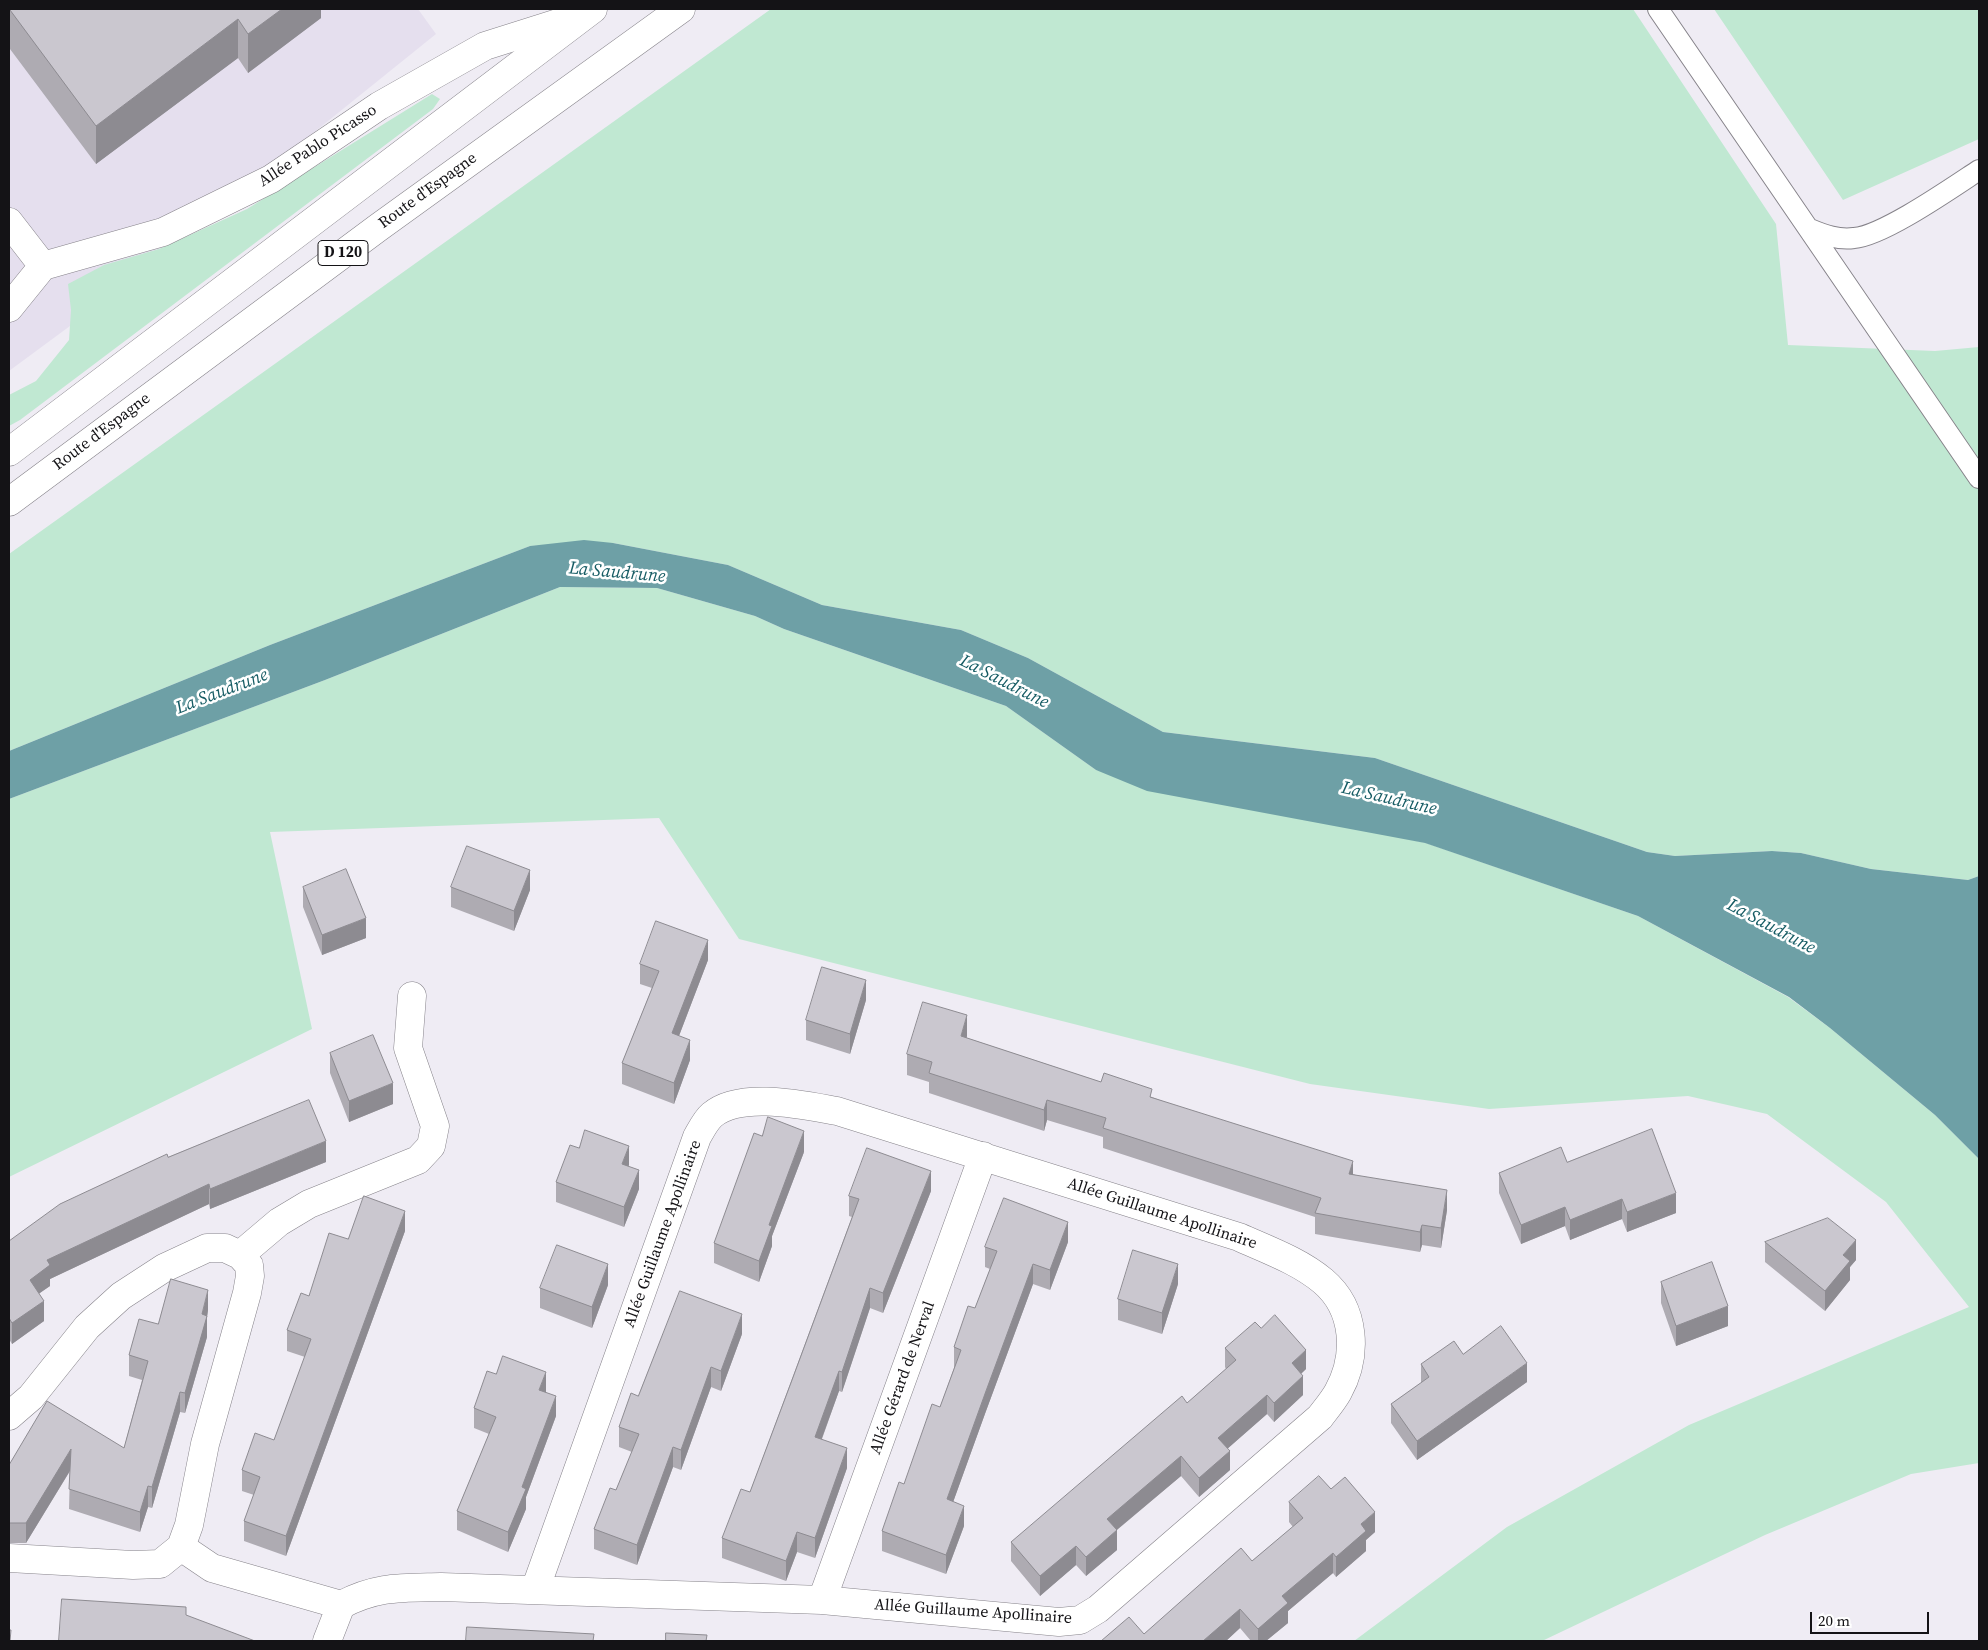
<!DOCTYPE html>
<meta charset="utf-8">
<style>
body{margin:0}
#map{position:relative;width:1988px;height:1650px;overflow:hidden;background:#efecf4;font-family:"Source Serif 4",serif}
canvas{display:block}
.frame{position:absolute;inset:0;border:10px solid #141316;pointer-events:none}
.scale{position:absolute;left:1810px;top:1612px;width:119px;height:22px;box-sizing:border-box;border:2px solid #141316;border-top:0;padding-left:6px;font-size:15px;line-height:18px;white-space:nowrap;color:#141316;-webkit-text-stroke:4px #fff;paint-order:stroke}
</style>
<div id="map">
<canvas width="1988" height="1650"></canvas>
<div class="frame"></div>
<div class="scale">20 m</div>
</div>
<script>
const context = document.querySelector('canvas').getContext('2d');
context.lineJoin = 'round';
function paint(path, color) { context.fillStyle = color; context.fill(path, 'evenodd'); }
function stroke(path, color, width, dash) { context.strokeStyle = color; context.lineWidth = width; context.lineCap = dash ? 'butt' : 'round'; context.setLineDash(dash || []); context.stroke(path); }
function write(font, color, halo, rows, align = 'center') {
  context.font = font + ' "Source Serif 4",serif'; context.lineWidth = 5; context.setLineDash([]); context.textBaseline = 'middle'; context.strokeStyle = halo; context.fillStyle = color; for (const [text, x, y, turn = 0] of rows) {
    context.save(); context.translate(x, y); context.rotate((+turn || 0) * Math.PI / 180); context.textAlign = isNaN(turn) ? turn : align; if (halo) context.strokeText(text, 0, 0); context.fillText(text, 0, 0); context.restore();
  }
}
const built = new Path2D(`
 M9 9H418L436 34 112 295 9 371Z`);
const green = new Path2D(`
 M771 9H1633L1776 224 1788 345 1935 351 1979 347V876L1968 880 1871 869 1801 853 1772 851 1675 856 1647 852 1375 758 1163 732 1028 658 961 630 822 605 728 565 613 543 530 546 270 645 9 751V554Z
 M1714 9H1979V139L1843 200Z
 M432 94 440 99 433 109 20 420 9 426V395L36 381 69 340 71 310 68 284 104 265 159 249 247 209Z
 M560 587 657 588 755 616 784 629 1006 706 1096 770 1426 843 1638 916 1788 997 1830 1028 1935 1115 1979 1159V1463L1911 1474 1765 1535 1542 1641H1354L1507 1527 1689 1425 1969 1307 1886 1202 1767 1114 1688 1096 1489 1109 1310 1084 739 939 659 818 270 832 312 1029 9 1177V799L325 680Z`);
const water = new Path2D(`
 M584 540 613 543 728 565 822 605 961 630 1028 658 1163 732 1375 758 1647 852 1675 856 1772 851 1801 853 1871 869 1968 880 1979 876V1159L1935 1115 1830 1028 1789 997 1638 916 1425 843 1147 791 1096 770 1006 706 784 629 755 616 657 588 560 587 325 680 9 799V751L270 645 530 546Z`);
const lane = new Path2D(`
 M1658 9 1979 478
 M1810 229C1824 235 1838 240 1854 238 1883 236 1953 187 1979 170`);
const street = new Path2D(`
 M9 222 43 266 9 308
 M43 266 163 232 271 179 379 106 485 46 583 15
 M240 1255 279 1222 309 1204 418 1160 431 1146 435 1126 408 1048 412 996
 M9 1416 31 1397 87 1327 121 1296 164 1268 207 1248H225L240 1255 249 1265 250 1276 247 1293 205 1444 189 1525 181 1547 160 1564 133 1565 9 1558
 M181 1547 212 1568 341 1605
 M822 1600 983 1156
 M341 1605C377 1586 401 1588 441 1587L822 1600 1059 1622 1080 1620 1098 1609 1320 1417C1326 1409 1333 1401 1338 1392 1358 1356 1356 1309 1323 1281 1299 1261 1268 1250 1239 1237L837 1111C803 1105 740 1091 712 1115 706 1120 701 1130 697 1137L535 1590
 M327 1641 341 1605`);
const primary = new Path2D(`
 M9 452 593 9
 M9 502 379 227 681 9`);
const wall = new Path2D(`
 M321 9V18L248 73 238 58 96 164 10 49V10Z
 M303 887 366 938 322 955 303 907Z
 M451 887 530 890 514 931 451 907Z
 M708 960 679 1036 690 1060 674 1104 622 1084V1063L652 988 640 984V964Z
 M866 1000 850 1054 806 1040V1020Z
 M967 1036V1038L1101 1082 1152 1097 1447 1210 1441 1248 1422 1245 1420 1252 1315 1234V1217L1103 1148V1137L1047 1120 1044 1131 929 1093V1082L907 1075V1054Z
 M330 1053 393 1104 349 1122 330 1073Z
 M804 1152 772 1236V1246L759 1282 714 1263V1243Z
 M168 1157 326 1162 210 1209 209 1204 50 1279V1286L39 1293 44 1321 12 1344 9 1339V1241Z
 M1567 1162 1676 1213 1627 1232 1622 1219 1570 1240 1565 1226 1521 1244 1499 1193V1173Z
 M629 1165 628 1166 639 1189 624 1227 556 1202V1182Z
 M931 1191 883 1313 870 1308 842 1392 839 1391 822 1439 847 1468 815 1558 797 1552 786 1581 722 1558V1538L750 1492 852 1217 849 1216V1196Z
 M405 1231 286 1556 244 1541V1521L254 1495 242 1491V1470L274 1440 305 1357 287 1351V1330L309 1296 348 1239Z
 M1068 1242 1050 1290 1033 1284 986 1411 953 1502 964 1526 946 1574 882 1551V1531L940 1407 954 1368V1347L975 1308 990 1269 985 1267V1247Z
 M1765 1242 1856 1260 1850 1267V1280L1825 1311 1765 1262Z
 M1661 1282 1728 1326 1676 1346 1661 1303Z
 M1178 1284 1162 1334 1118 1320V1299Z
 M608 1285 592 1328 540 1308V1288Z
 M208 1310 207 1317V1337L185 1413 180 1412 152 1508 148 1507 140 1532 69 1509 70 1471 26 1543H9V1465L124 1448 142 1380 129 1376V1355L158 1324Z
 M1261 1328 1306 1369 1301 1374 1303 1395 1274 1422 1267 1414 1227 1449 1230 1470 1199 1497 1181 1476 1117 1530V1550L1086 1576 1076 1565 1040 1596 1011 1561V1542L1187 1403 1226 1369 1225 1367V1348Z
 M742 1334 721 1391 711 1387 681 1470 673 1467 637 1565 594 1549V1529L616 1490 632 1452 619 1447V1427L638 1396Z
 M1421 1364 1527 1382 1417 1460 1391 1423V1404L1421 1383Z
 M546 1392 556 1416 526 1497V1509L508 1552 457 1530V1511L489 1434 474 1428V1408Z
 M1331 1489 1375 1532 1366 1540V1551L1336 1577 1333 1573 1288 1611V1623L1266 1641H1251L1240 1628 1226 1641H1101L1144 1634 1252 1561 1293 1527 1289 1522V1502Z`);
const shadedWall = new Path2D(`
 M282 9H321V18L248 73V34Z
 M238 19V58L96 164V126Z
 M530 870V890L514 931V911Z
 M366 918V938L322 955V935Z
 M708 940V960L672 1054V1033Z
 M866 980V1000L850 1054V1034Z
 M967 1015V1036L961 1056V1036Z
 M690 1040V1060L674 1104V1083Z
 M393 1083V1104L349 1122V1101Z
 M1047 1100V1120L1044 1131V1110Z
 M804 1131V1152L772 1236V1246L759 1282V1261L769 1225Z
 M326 1141V1162L210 1209V1189Z
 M629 1146V1165L622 1183V1164Z
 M1353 1161V1181L1349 1174Z
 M639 1170V1189L624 1227V1207Z
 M931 1171V1191L883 1313V1293Z
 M209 1184V1204L50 1279V1286L30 1300V1280L47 1260Z
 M1447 1190V1210L1441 1248V1228Z
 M1676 1193V1213L1627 1232V1212Z
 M1622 1199V1219L1570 1240V1220Z
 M1565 1207V1226L1521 1244V1225Z
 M405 1211V1231L286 1556V1536Z
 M1068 1222V1242L1050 1290V1270Z
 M1422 1225V1245L1420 1252V1232Z
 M1856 1240V1260L1850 1267V1280L1825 1311V1291L1843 1255Z
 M608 1264V1285L592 1328V1307Z
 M1033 1264V1284L986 1411 947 1519V1499L986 1391Z
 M1178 1264V1284L1162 1334V1313Z
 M870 1288V1308L842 1392V1372Z
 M208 1290V1310L207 1317V1337L185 1413V1393L202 1314Z
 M44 1301V1321L12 1344V1323Z
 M1728 1306V1326L1676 1346V1326Z
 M742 1314V1334L721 1391V1371Z
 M1306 1350V1369L1292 1382V1363Z
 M1527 1363V1382L1417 1460V1441Z
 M711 1367V1387L681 1470V1450Z
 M839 1371V1391L815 1457V1437Z
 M546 1372V1392L539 1410V1390Z
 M1303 1376V1395L1274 1422V1403Z
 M180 1392V1412L152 1508V1487Z
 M1267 1395V1414L1218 1457V1438Z
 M556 1396V1416L526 1497V1509L508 1552V1532L522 1487Z
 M673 1447V1467L637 1565V1545Z
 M847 1448V1468L815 1558V1538Z
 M71 1449V1469L26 1543V1523Z
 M1230 1451V1470L1199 1497V1478Z
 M1181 1456V1476L1107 1538V1519Z
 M148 1486V1507L140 1532V1512Z
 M964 1506V1526L946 1574V1555Z
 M1375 1512V1532L1366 1540V1551L1336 1577V1557L1361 1524Z
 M1117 1530V1550L1086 1576V1557Z
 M797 1532V1552L786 1581V1561Z
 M1076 1546V1565L1040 1596V1576Z
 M1333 1553V1573L1288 1611V1623L1266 1641H1258V1629L1282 1596Z
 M1240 1609V1628L1226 1641H1203Z`);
const building = new Path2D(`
 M12 9H282L248 34 238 19 96 126 10 10Z
 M467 846 530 870 514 911 451 887Z
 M346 869 366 918 322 935 303 887Z
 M656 921 708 940 672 1033 690 1040 674 1083 622 1063 659 971 640 964Z
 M822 967 866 980 850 1034 806 1020Z
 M923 1002 967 1015 961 1036 1101 1082 1104 1073 1152 1089 1150 1097 1353 1161 1349 1174 1447 1190 1441 1228 1422 1225 1420 1232 1315 1213 1321 1198 1103 1128 1106 1118 1047 1100 1044 1110 929 1073 932 1062 907 1054Z
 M373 1035 393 1083 349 1101 330 1053Z
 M309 1100 326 1141 210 1189 209 1184 47 1260 50 1265 30 1280 44 1301 12 1323 9 1318V1241L60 1204 167 1154 168 1157Z
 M768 1117 804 1131 769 1225 772 1226 759 1261 714 1243 754 1133 762 1136Z
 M1652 1129 1676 1193 1627 1212 1622 1199 1570 1220 1565 1207 1521 1225 1499 1173 1561 1147 1567 1162Z
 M585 1130 629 1146 622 1164 639 1170 624 1207 556 1182 570 1145 579 1148Z
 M867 1148 931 1171 883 1293 870 1288 842 1372 839 1371 815 1437 847 1448 815 1538 797 1532 786 1561 722 1538 741 1489 750 1492 792 1380 859 1199 849 1196Z
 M364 1196 405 1211 286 1536 244 1521 260 1477 242 1470 255 1433 274 1440 311 1339 287 1330 301 1293 309 1296 329 1233 348 1239Z
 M1004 1198 1068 1222 1050 1270 1033 1264 986 1391 947 1499 964 1506 946 1555 882 1531 899 1482 904 1484 932 1404 940 1407 961 1350 954 1347 968 1306 975 1308 997 1251 985 1247Z
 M1828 1218 1856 1240 1843 1255 1850 1261 1825 1291 1765 1242Z
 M557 1245 608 1264 592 1307 540 1288Z
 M1133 1250 1178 1264 1162 1313 1118 1299Z
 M1712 1262 1728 1306 1676 1326 1661 1282Z
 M171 1279 208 1290 202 1314 207 1316 185 1393 180 1392 152 1487 148 1486 140 1512 69 1489 71 1449 26 1523H9V1465L47 1401 124 1448 148 1361 129 1355 139 1319 158 1324Z
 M680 1291 742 1314 721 1371 711 1367 681 1450 673 1447 637 1545 594 1529 610 1488 616 1490 639 1434 619 1427 631 1393 638 1396Z
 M1275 1315 1306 1350 1292 1363 1303 1376 1274 1403 1267 1395 1218 1438 1230 1451 1199 1478 1181 1456 1107 1519 1117 1530 1086 1557 1076 1546 1040 1576 1011 1542 1182 1396 1187 1403 1236 1360 1225 1348 1255 1322 1261 1328Z
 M1501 1326 1527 1363 1417 1441 1391 1404 1429 1377 1421 1364 1454 1341 1463 1354Z
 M503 1356 546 1372 539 1390 556 1396 522 1487 526 1489 508 1532 457 1511 496 1417 474 1408 487 1371 496 1374Z
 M1319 1476 1331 1489 1345 1477 1375 1512 1361 1524 1366 1531 1336 1557 1333 1553 1282 1596 1288 1603 1258 1629 1240 1609 1203 1641H1101L1129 1617 1144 1634 1241 1548 1252 1561 1303 1518 1289 1502Z
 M62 1599 186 1607V1615L255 1641H59Z
 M467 1627 594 1634 593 1641H466Z
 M9 1630H11L10 1641H9Z
 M666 1633 707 1635 706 1641H666Z`);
const shields = [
 [343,253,50]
];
const shieldNames = [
 ["D 120",343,253]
];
const streetNames = [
 ["Allée Pablo Picasso",318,146,-33],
 ["Route d'Espagne",428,191,-36],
 ["Route d'Espagne",102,432,-37],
 ["Allée Guillaume Apollinaire",1162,1214,18],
 ["Allée Guillaume Apollinaire",663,1234,-70],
 ["Allée Gérard de Nerval",903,1378,-70],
 ["Allée Guillaume Apollinaire",973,1612,4]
];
const waterNames = [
 ["La Saudrune",617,573,5],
 ["La Saudrune",1004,682,27],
 ["La Saudrune",222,692,-21],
 ["La Saudrune",1389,799,13],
 ["La Saudrune",1771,927,28]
];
paint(built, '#e5dfee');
paint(green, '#c0e8d2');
paint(water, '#6ea0a6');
stroke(lane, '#86838a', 22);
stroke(street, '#86838a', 29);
stroke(primary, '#86838a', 29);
stroke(lane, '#fff', 20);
stroke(street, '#fff', 28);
stroke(primary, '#fff', 28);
paint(wall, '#aeabb2');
paint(shadedWall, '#8d8b91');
paint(building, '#cac7cf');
stroke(building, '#8d8b91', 1);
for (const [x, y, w] of shields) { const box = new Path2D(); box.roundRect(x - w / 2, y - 12.5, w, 25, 4); context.fillStyle = '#fff'; context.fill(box); stroke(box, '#141316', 1); }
write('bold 15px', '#141316', null, shieldNames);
write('16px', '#141316', '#fff', streetNames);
write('italic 18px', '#165c64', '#fff', waterNames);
</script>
